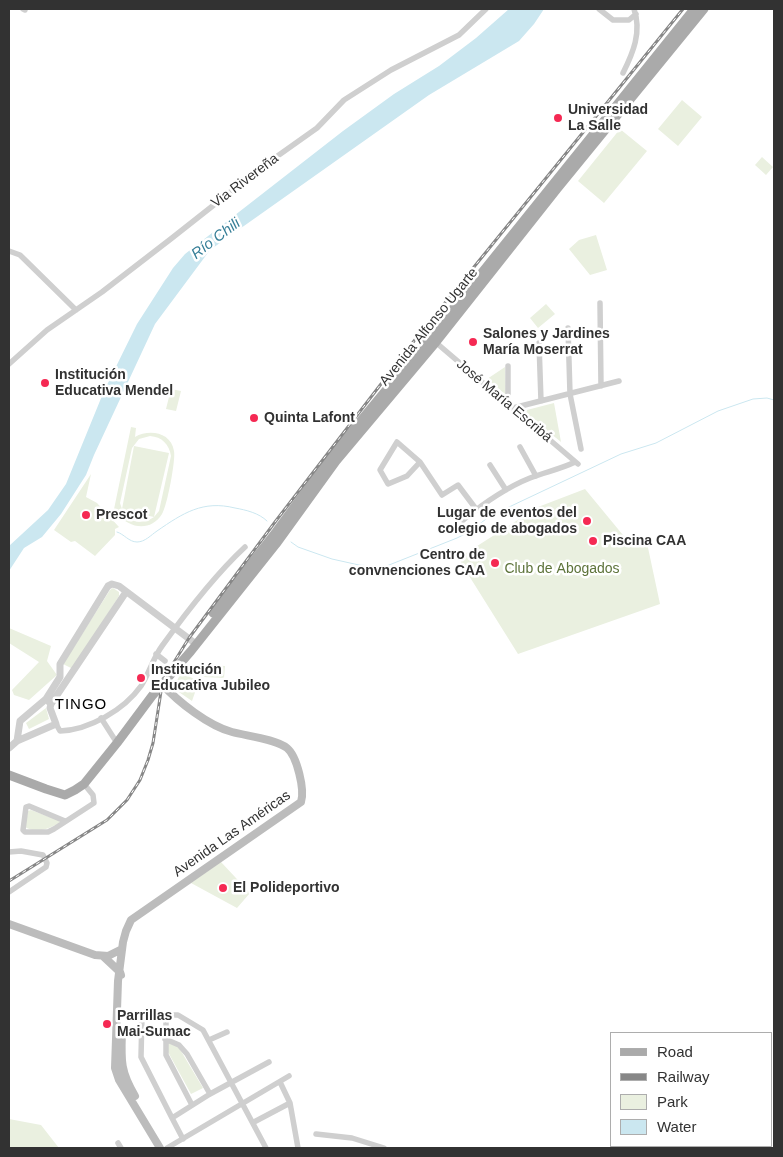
<!DOCTYPE html>
<meta charset="utf-8">
<style>
body{margin:0}
#map{position:relative;width:783px;height:1157px;overflow:hidden;background:#fff;font-family:Arial,sans-serif}
canvas{display:block}
.frame{position:absolute;inset:0;border:10px solid #323232;pointer-events:none}
.legend{position:absolute;left:610px;top:1032px;width:162px;height:115px;box-sizing:border-box;background:#fff;border:1px solid #adadad;margin:0;padding:6px 9px;list-style:none;font-size:15px;color:#323232}
.legend li{display:flex;align-items:center;gap:10px;height:25px}
.legend b{width:25px;border:1px solid #adadad}
</style>
<div id="map">
<canvas width="783" height="1157"></canvas>
<div class="frame"></div>
<ul class="legend">
<li><b style="height:6px;background:#aaa"></b>Road</li>
<li><b style="height:6px;background:#878787"></b>Railway</li>
<li><b style="height:14px;background:#eaf0e0"></b>Park</li>
<li><b style="height:14px;background:#cbe7f0"></b>Water</li>
</ul>
</div>
<script>
const context = document.querySelector('canvas').getContext('2d');
context.lineJoin = 'round';
function paint(path, color) { context.fillStyle = color; context.fill(path, 'evenodd'); }
function stroke(path, color, width, dash) { context.strokeStyle = color; context.lineWidth = width; context.lineCap = dash ? 'butt' : 'round'; context.setLineDash(dash || []); context.stroke(path); }
function write(font, color, halo, rows, align = 'center') {
  context.font = font + ' Arial,sans-serif'; context.lineWidth = 5; context.setLineDash([]); context.textBaseline = 'middle'; context.strokeStyle = halo; context.fillStyle = color; for (const [text, x, y, turn = 0] of rows) {
    context.save(); context.translate(x, y); context.rotate((+turn || 0) * Math.PI / 180); context.textAlign = isNaN(turn) ? turn : align; if (halo) context.strokeText(text, 0, 0); context.fillText(text, 0, 0); context.restore();
  }
}
const green = new Path2D(`
 M682 100 702 117 678 146 658 129Z
 M620 129 647 151 604 203 578 181Z
 M762 157 773 167 766 175 755 165Z
 M596 235 607 270 590 275 569 249 579 240Z
 M546 304 555 314 538 328 530 318Z
 M505 367 506 395 487 379Z
 M171 389 181 391 176 411 166 409Z
 M554 403 561 442 523 411Z
 M131 427 136 428 135 437C149 429 171 432 174 451 176 459 167 507 162 514 151 532 129 529 117 513L116 517 113 514ZM150 436C162 437 169 444 171 456L159 511 154 517 169 453 134 446 122 509 120 503 132 448 139 439ZM122 510 154 517C143 525 127 523 122 510Z
 M91 474 86 497 97 503 119 527 115 529V535L95 556 75 541 71 542 54 530Z
 M585 489 632 546 647 543 660 604 518 654 461 563 460 557 538 507Z
 M113 588 119 592V596L73 669 63 664 110 590Z
 M9 628 51 646 47 661 57 675 29 700 14 695 12 690 39 662 9 643Z
 M205 665 225 666 224 678 204 677Z
 M181 673 199 681 192 701 173 688Z
 M46 708 49 719 29 729 26 723Z
 M31 810 60 821 59 823C49 829 36 834 25 827L28 811Z
 M221 862 250 893 237 908 191 883Z
 M167 1040 178 1046 203 1088 191 1094 168 1052Z
 M9 1119 41 1125 59 1148H9Z`);
const water = new Path2D(`
 M509 9H544L534 24 519 41 429 95 210 250 155 324 94 455 86 475 61 514 42 537 24 548 9 571V546L48 510 66 484 104 391 137 324 173 268 185 254 343 131 394 94 439 66 476 38Z`);
const stream = new Path2D(`
 M117 532C124 534 129 542 137 542 145 542 151 535 157 531 183 513 203 500 235 508 246 510 259 513 267 521
 M291 542 298 547 332 559 359 565 384 567 457 538 469 532 490 516 621 454 656 443 718 411 753 399 767 398 774 400`);
const minor = new Path2D(`
 M23 9 25 10
 M599 9 613 20H629L636 14
 M623 73C633 53 642 32 634 9
 M9 251 20 255 76 310
 M600 303 601 386
 M568 328 570 394 581 449
 M433 340 578 464
 M539 343 541 401
 M9 364 47 330 102 292 172 238 262 167 317 128 344 100 391 70 459 35 486 9
 M508 366V404
 M513 408 619 381
 M520 447 536 476
 M420 462 407 476 388 484 380 470 397 442 420 462 442 495 458 485 476 509
 M490 465 506 490
 M463 520C484 503 505 488 530 478 545 472 561 469 575 462
 M156 654 165 661
 M101 718 117 743
 M56 724 60 731C89 730 124 710 141 686 149 674 153 658 162 646 185 614 216 574 245 547
 M65 821 29 806 26 807 23 830 25 832H48L54 829 94 803 93 795 84 784
 M9 852 21 851 43 855 47 863 46 867 9 892
 M123 1015H178L203 1030 266 1148
 M142 1015 141 1057 172 1118
 M166 1015V1055L192 1105
 M165 1039 179 1045 187 1054 210 1094
 M209 1040 227 1032
 M280 1082 290 1103 298 1148
 M254 1122 290 1103
 M316 1134 352 1138 384 1148
 M183 1139 172 1118 210 1094 269 1062
 M118 1143 121 1148
 M167 1148 289 1076`);
const tertiary = new Path2D(`
 M51 704 126 592
 M17 741 20 721 46 699 60 677V664L108 586 112 584 119 586 196 644
 M9 748 17 741 56 724 50 708 51 704 49 702
 M675 1148 677 1146 702 1148`);
const secondary = new Path2D(`
 M9 924 95 955 108 956 122 949
 M104 957 120 972 121 975
 M122 1031C121 1060 120 1071 135 1096
 M160 1148 119 1080 115 1068 118 981 123 942 126 931 131 920 301 802C305 790 297 756 287 748 276 739 247 736 232 732 209 726 178 702 162 684`);
const primary = new Path2D(`
 M213 613 276 532 338 448 430 337 694 9
 M9 775 46 789 65 795 75 790 84 784 117 743 152 696 191 651 276 544 336 461 436 342 557 189 704 9`);
const rail = new Path2D(`
 M9 881 107 820 127 800 140 780 148 760 153 743 162 685 166 675 189 638 275 522 414 341 683 9`);
const markers = [
 [558,118,5,"#f52953"],
 [473,342,5,"#f52953"],
 [45,383,5,"#f52953"],
 [254,418,5,"#f52953"],
 [86,515,5,"#f52953"],
 [587,521,5,"#f52953"],
 [593,541,5,"#f52953"],
 [495,563,5,"#f52953"],
 [141,678,5,"#f52953"],
 [223,888,5,"#f52953"],
 [107,1024,5,"#f52953"]
];
const poiNames = [
 ["Universidad",568,110],
 ["La Salle",568,126],
 ["Salones y Jardines",483,334],
 ["María Moserrat",483,350],
 ["Institución",55,375],
 ["Educativa Mendel",55,391],
 ["Quinta Lafont",264,418],
 ["Lugar de eventos del",577,513,"right"],
 ["colegio de abogados",577,529,"right"],
 ["Prescot",96,515],
 ["Piscina CAA",603,541],
 ["Centro de",485,555,"right"],
 ["convnenciones CAA",485,571,"right"],
 ["Institución",151,670],
 ["Educativa Jubileo",151,686],
 ["El Polideportivo",233,888],
 ["Parrillas",117,1016],
 ["Mai-Sumac",117,1032]
];
const streetNames = [
 ["Via Rivereña",245,181,-37],
 ["Avenida Alfonso Ugarte",429,327,-51],
 ["José María Escribá",504,401,40],
 ["Avenida Las Américas",232,834,-35]
];
const parkNames = [
 ["Club de Abogados",562,569]
];
const waterNames = [
 ["Río Chili",216,239,-37]
];
const neighbourhoodNames = [
 ["TINGO",81,705]
];
paint(green, '#eaf0e0');
paint(water, '#cbe7f0');
stroke(stream, '#cbe7f0', 1);
stroke(minor, '#cfcfcf', 5.5);
stroke(tertiary, '#cfcfcf', 7);
stroke(secondary, '#bcbcbc', 8);
stroke(primary, '#aaa', 9);
stroke(rail, '#878787', 3);
stroke(rail, '#fff', 1, [4]);
for (const [x, y, r, color] of markers) { const dot = new Path2D(); dot.arc(x, y, r, 0, 2 * Math.PI); context.fillStyle = color; context.fill(dot); stroke(dot, '#fff', 2); }
write('bold 14px', '#323232', '#fff', poiNames, 'left');
write('14px', '#323232', '#fff', streetNames);
write('14px', '#5d733a', '#fff', parkNames);
write('italic 15px', '#357e97', '#fff', waterNames);
context.letterSpacing = '1px';
write('15px', '#000', '#fff', neighbourhoodNames);
context.letterSpacing = '0px';
</script>
